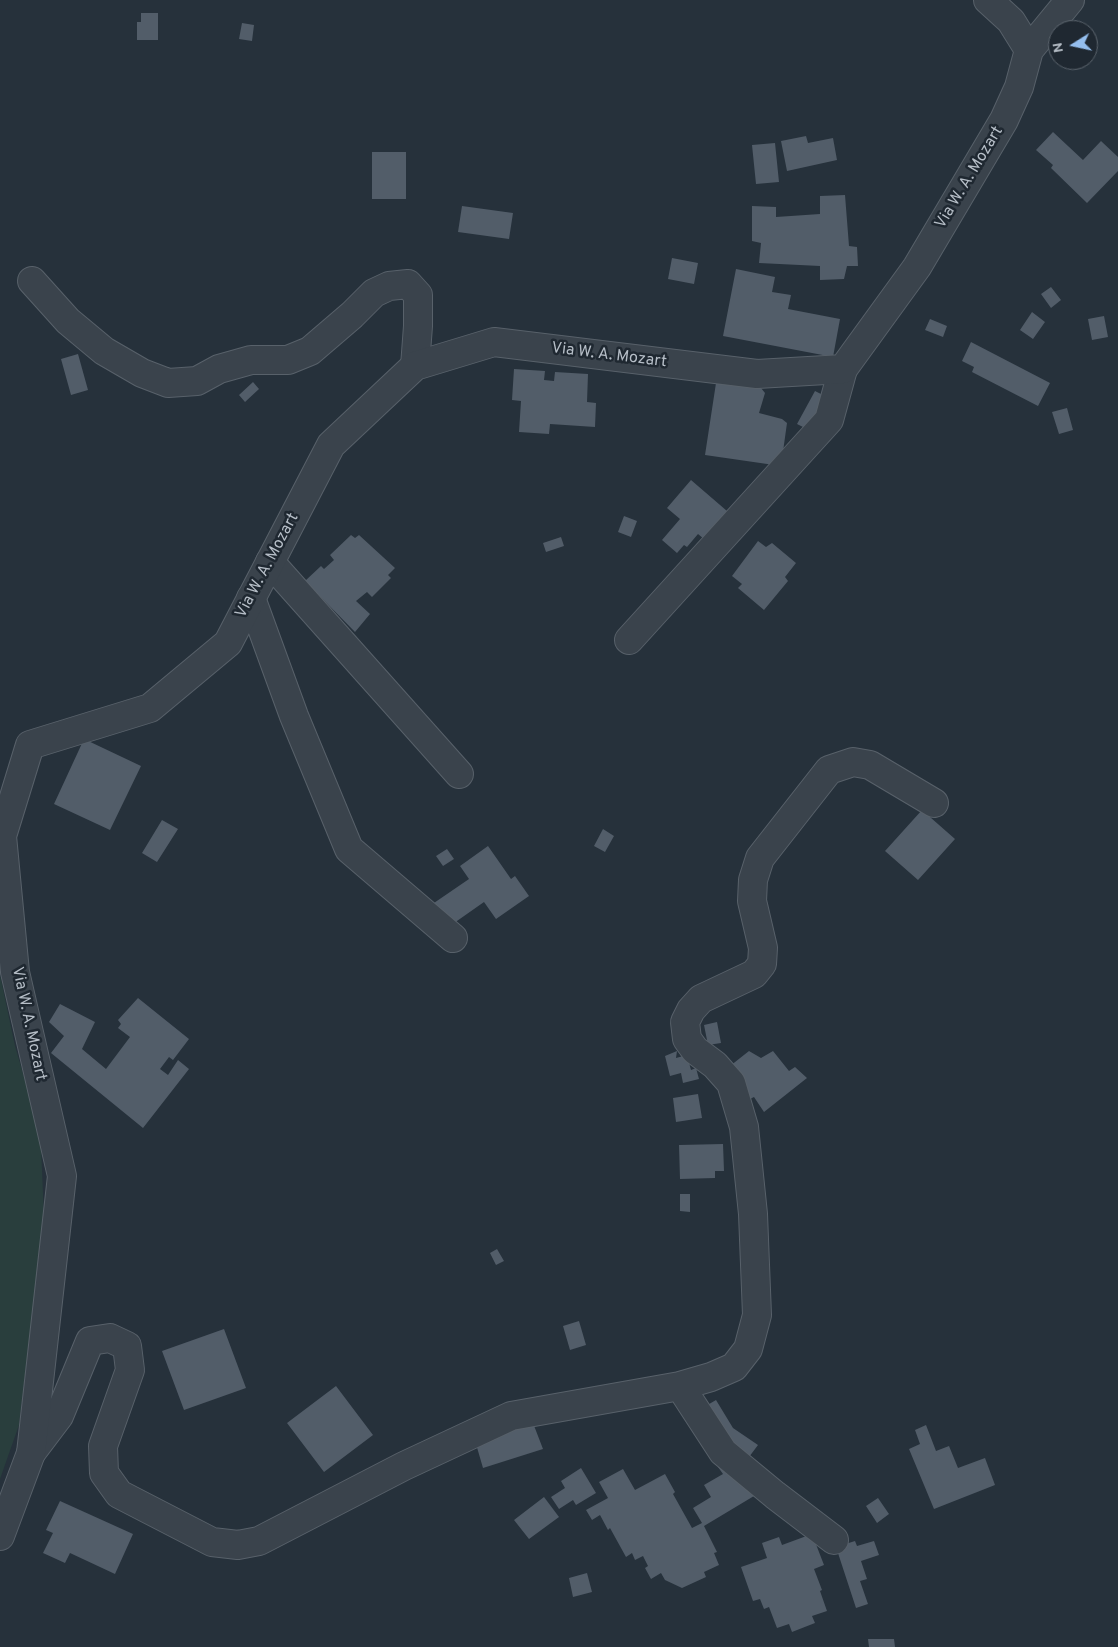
<!DOCTYPE html>
<style>
body{margin:0}
#map{position:relative;width:1118px;height:1647px;overflow:hidden;background:#26313b;font-family:Overpass,sans-serif}
canvas{display:block}
.north{position:absolute;left:1048px;top:20px;width:50px;height:50px;box-sizing:border-box;background:#1f2831;border:1px solid #5b646d;border-radius:50%;rotate:260deg;font-size:14px;font-weight:700;line-height:20px;text-align:center;color:#b6bec7}
.north::after{content:'';display:block;margin:auto;width:18px;height:22px;background:#94beee;clip-path:polygon(50% 0,100% 100%,50% 72%,0 100%)}
</style>
<div id="map">
<canvas width="1118" height="1647"></canvas>
<div class="north">N</div>
</div>
<script>
const context = document.querySelector('canvas').getContext('2d');
context.lineJoin = 'round';
function paint(path, color) { context.fillStyle = color; context.fill(path, 'evenodd'); }
function stroke(path, color, width, dash) { context.strokeStyle = color; context.lineWidth = width; context.lineCap = dash ? 'butt' : 'round'; context.setLineDash(dash || []); context.stroke(path); }
function write(font, color, halo, rows, align = 'center') {
  context.font = font + ' Overpass,sans-serif'; context.lineWidth = 5; context.setLineDash([]); context.textBaseline = 'middle'; context.strokeStyle = halo; context.fillStyle = color; for (const [text, x, y, turn = 0] of rows) {
    context.save(); context.translate(x, y); context.rotate((+turn || 0) * Math.PI / 180); context.textAlign = isNaN(turn) ? turn : align; if (halo) context.strokeText(text, 0, 0); context.fillText(text, 0, 0); context.restore();
  }
}
const green = new Path2D(`
 M0 975 15 1046 37 1121 41 1145 44 1218 19 1425 0 1479Z`);
const building = new Path2D(`
 M141 13H158V40H137V22H141Z
 M242 23 254 25 252 41 239 39Z
 M1053 132 1083 160 1101 141 1118 157V171L1087 203 1051 168 1053 165 1036 150Z
 M806 136 808 143 833 138 837 160 787 171 781 141Z
 M775 143 779 182 756 184 752 145Z
 M372 152H406V199H372Z
 M845 195 849 246 857 247 858 266H847L844 279 820 280V266L759 263 761 243 752 241V206L776 207V217L820 214V196Z
 M462 206 513 213 509 239 458 232Z
 M672 258 698 263 694 284 668 279Z
 M736 269 775 277 772 292 791 295 788 309 840 319 833 357 723 336Z
 M1051 287 1061 300 1051 308 1041 294Z
 M1032 312 1045 322 1033 339 1020 330Z
 M1104 316 1108 337 1092 340 1088 319Z
 M930 319 947 326 943 337 925 330Z
 M971 342 1050 383 1038 406 972 372 974 367 962 361Z
 M78 354 88 390 71 395 61 359Z
 M514 369 545 371 544 380 554 381 555 372 588 374 587 402 596 403 595 427 550 424 549 434 519 432 521 401 512 400Z
 M253 382 259 389 245 402 239 395Z
 M722 382 761 388 765 393 759 413 782 419 787 423 781 466 705 455 716 383Z
 M815 391 829 398 811 431 797 424Z
 M1067 408 1073 430 1059 434 1052 412Z
 M691 480 727 511 704 539 698 534 687 547 684 545 677 553 662 540 680 519 667 508Z
 M624 516 637 521 631 537 618 532Z
 M351 535 355 538 359 535 395 568 388 575 391 578 372 597 367 592 356 601 370 614 355 632 305 581 321 566 324 569 334 560 330 555Z
 M561 537 564 546 546 552 543 543Z
 M758 541 766 547 772 543 796 563 785 577 788 581 764 610 738 588 742 584 732 576Z
 M84 739 141 766 110 830 54 804Z
 M922 810 955 839 918 880 885 851Z
 M162 820 178 829 157 862 142 853Z
 M603 829 614 836 605 852 594 846Z
 M488 846 511 879 515 876 529 896 496 919 484 902 447 928 431 905 469 879 460 866Z
 M447 849 454 859 443 866 436 856Z
 M138 998 189 1039 173 1060 169 1057 160 1069 168 1075 178 1060 189 1069 143 1128 51 1053 64 1036 49 1022 60 1004 95 1022 82 1049 106 1069 130 1037 118 1028 121 1024 118 1020Z
 M717 1022 721 1043 708 1045 704 1025Z
 M677 1051 676 1058 687 1055 691 1070 696 1068 699 1079 683 1083 681 1073 670 1076 665 1056Z
 M749 1051 761 1058 773 1051 789 1071 795 1067 807 1078 764 1112 754 1097 750 1099 730 1066Z
 M698 1094 702 1118 676 1122 673 1098Z
 M723 1144 724 1171H715V1178L680 1179 679 1145Z
 M680 1194H690V1212L680 1211Z
 M497 1249 504 1261 496 1265 490 1253Z
 M579 1321 586 1345 570 1350 563 1326Z
 M224 1329 246 1388 184 1410 162 1351Z
 M336 1386 373 1435 324 1472 287 1423Z
 M716 1400 733 1428 758 1445 749 1457 726 1442 704 1407Z
 M533 1423 543 1449 483 1468 476 1444Z
 M926 1425 936 1451 949 1446 958 1468 985 1458 995 1485 934 1509 909 1449 920 1444 915 1430Z
 M728 1460 754 1496 704 1526 717 1552 714 1553 719 1565 704 1572 706 1577 682 1588 665 1580 661 1573 651 1579 645 1568 648 1566 643 1556 635 1560 632 1553 626 1557 610 1528 608 1530 600 1515 592 1520 586 1510 608 1498 599 1482 623 1469 635 1490 665 1474 675 1492 673 1494 692 1528 702 1523 693 1508 711 1497 704 1485 723 1474 718 1467Z
 M581 1468 596 1493 576 1505 573 1500 559 1509 551 1497 565 1488 561 1481Z
 M544 1497 559 1517 529 1539 514 1520Z
 M878 1498 889 1514 877 1523 866 1506Z
 M60 1501 133 1534 115 1574 70 1553 65 1563 43 1553 53 1533 46 1530Z
 M812 1534 824 1565 814 1569 822 1590 820 1591 827 1611 812 1616 815 1623 792 1632 789 1624 777 1628 769 1607 764 1609 760 1599 753 1601 741 1567 767 1558 762 1543 779 1537 782 1545Z
 M855 1541 857 1546 874 1541 879 1555 861 1561 867 1579 860 1581 868 1604 856 1608 836 1547Z
 M587 1573 592 1592 573 1597 569 1578Z
 M868 1639H894L895 1647H869Z`);
const minor = new Path2D(`
 M32 281 68 321 104 351 142 373 168 383 197 381 219 369 251 360H288L310 351 352 315 374 293 389 286 408 284 418 295V326L415 366
 M270 562 459 774
 M251 598 294 716 349 849 453 938
 M629 640 829 420 843 369
 M680 1386 723 1452 775 1495 834 1540
 M31 1453 59 1416 90 1341 110 1338 127 1346 130 1370 103 1446 104 1473 119 1494 212 1542 238 1545 259 1541 404 1466 511 1416 680 1386 711 1377 734 1367 748 1349 757 1315 753 1214 744 1127 731 1083 715 1065 695 1050 687 1039 685 1022 691 1010 701 999 754 974 762 964 763 948 752 901 753 880 760 858 829 770 853 762 870 765 934 803`);
const tertiary = new Path2D(`
 M988 0 1011 21 1029 50
 M0 1536 31 1453 62 1176 15 972 2 836 30 745 150 708 228 643 331 445 415 366 494 342 757 374 843 369 917 267 1004 120 1019 87 1029 50 1070 0`);
const streetNames = [
 ["Via W. A. Mozart",970,178,-59],
 ["Via W. A. Mozart",609,356,7],
 ["Via W. A. Mozart",268,566,-62],
 ["Via W. A. Mozart",28,1024,78]
];
paint(green, '#293e3d');
paint(building, '#525d69');
stroke(minor, '#58616a', 30);
stroke(tertiary, '#58616a', 30);
stroke(minor, '#3a434c', 28);
stroke(tertiary, '#3a434c', 28);
write('16px', '#b6bec7', '#1f2831', streetNames);
</script>
